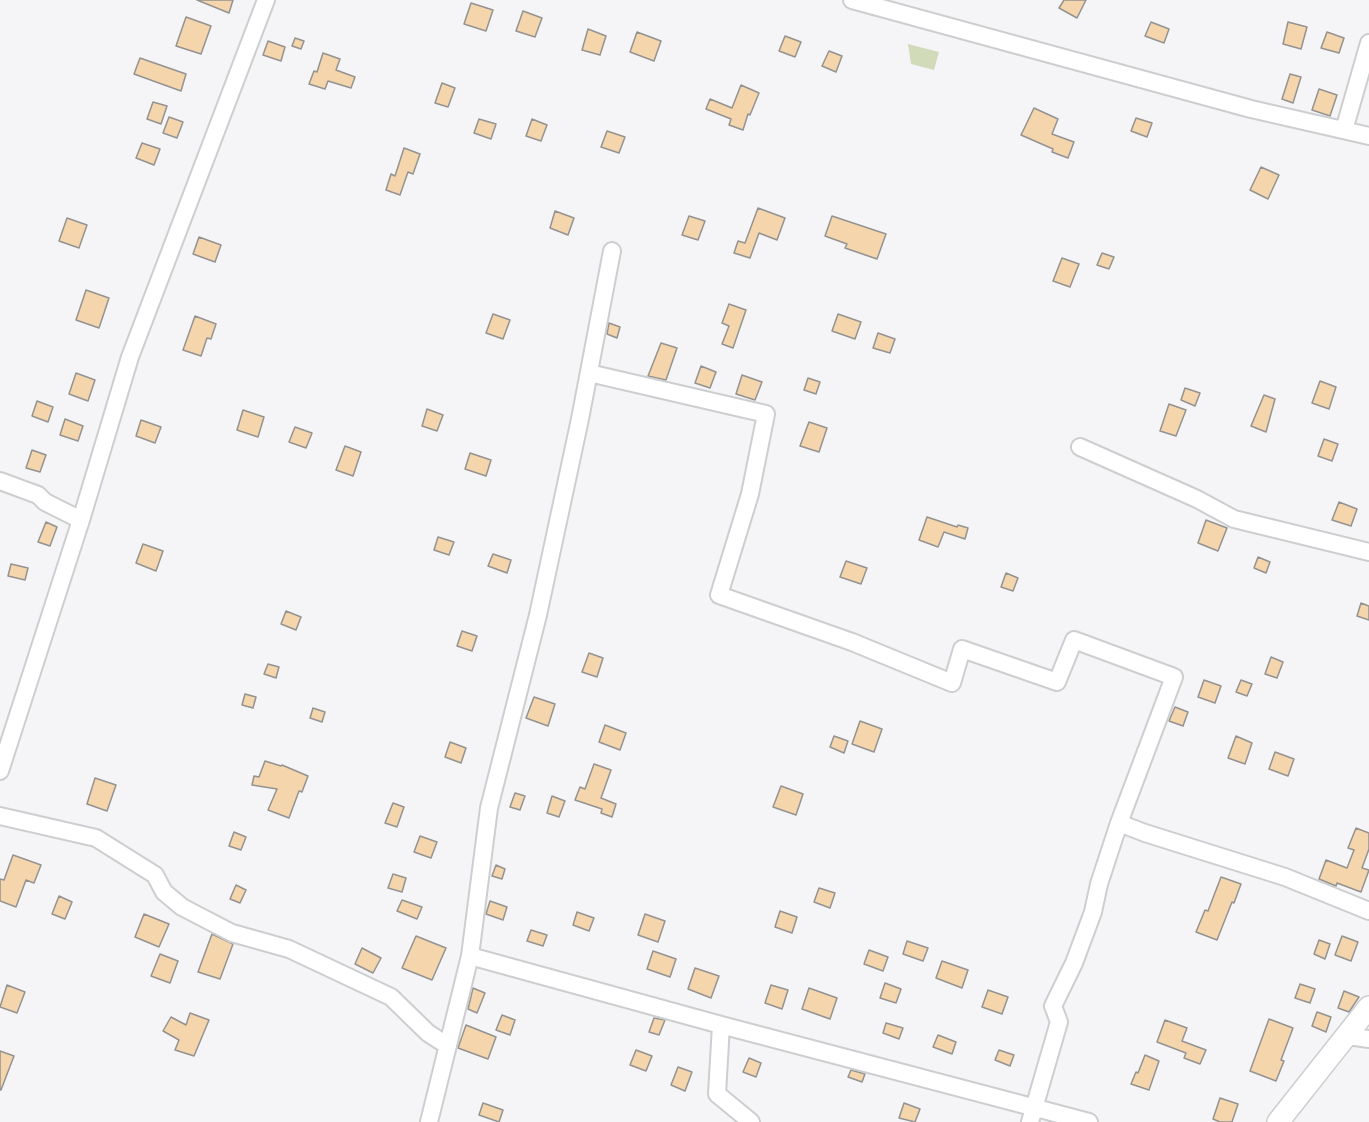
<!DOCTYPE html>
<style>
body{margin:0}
canvas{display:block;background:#f5f5f7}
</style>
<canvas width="1369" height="1122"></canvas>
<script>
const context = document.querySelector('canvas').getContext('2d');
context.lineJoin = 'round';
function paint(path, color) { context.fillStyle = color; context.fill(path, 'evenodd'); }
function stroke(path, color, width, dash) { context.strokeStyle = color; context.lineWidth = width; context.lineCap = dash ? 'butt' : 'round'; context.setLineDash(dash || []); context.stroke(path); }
const green = new Path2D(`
 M908 44 939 52 934 70 911 64Z`);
const building = new Path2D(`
 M197 0H233L229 13Z
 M1064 0H1086L1077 18 1059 8Z
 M471 3 493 10 486 31 464 24Z
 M523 11 542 18 535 37 516 31Z
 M186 17 211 26 201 54 176 46Z
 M1151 22 1169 29 1164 43 1145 36Z
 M1288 22 1307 27 1301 49 1283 44Z
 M588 29 606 36 600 55 582 50Z
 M637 32 661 41 654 61 630 52Z
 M1327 32 1344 38 1339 53 1321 48Z
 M785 36 801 42 795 57 779 51Z
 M295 38 304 41 301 49 292 46Z
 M268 41 285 47 281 61 263 55Z
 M829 51 842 56 836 72 822 66Z
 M323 53 340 59 336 70 355 77 351 88 328 81 325 89 309 84 314 71 317 72Z
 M140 58 186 74 181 91 134 74Z
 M1290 74 1301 77 1293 103 1282 99Z
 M442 83 455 88 448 107 435 103Z
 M741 85 759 93 750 115 748 114 743 130 729 125 731 119 706 109 710 99 732 108Z
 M1319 89 1337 95 1330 116 1312 110Z
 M153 102 167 106 161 124 147 119Z
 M1034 108 1058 119 1052 134 1074 142 1068 158 1052 152 1053 149 1021 135Z
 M169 117 183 122 177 138 163 133Z
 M1136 118 1152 123 1147 137 1131 131Z
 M479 119 496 124 491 139 474 133Z
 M532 119 547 125 541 141 526 136Z
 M607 131 625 137 619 153 601 147Z
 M142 143 160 149 154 165 136 158Z
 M404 148 420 154 413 174 408 172 400 195 386 190 391 174 395 176Z
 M1261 167 1279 175 1268 199 1250 190Z
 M758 208 785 218 777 240 759 233 750 258 734 253 738 241 745 243Z
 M555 211 574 218 568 235 550 228Z
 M689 216 705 221 698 240 682 235Z
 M832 216 886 234 877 259 845 248 847 244 825 236Z
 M67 218 87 225 79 248 59 241Z
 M199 237 221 245 215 262 193 254Z
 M1102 253 1114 257 1109 269 1097 265Z
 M1062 258 1079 264 1070 287 1053 281Z
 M86 290 109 298 99 328 76 320Z
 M729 304 746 310 733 348 722 344 729 326 722 323Z
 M493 314 510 320 503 339 486 333Z
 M838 314 861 322 855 339 832 331Z
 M195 316 216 324 211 339 207 338 201 356 183 350Z
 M609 323 620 327 617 338 607 334Z
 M878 333 895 339 890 353 873 348Z
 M661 343 677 348 666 380 648 376Z
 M701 366 716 372 710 388 695 383Z
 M76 373 95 380 88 401 69 394Z
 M742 375 762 382 755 400 736 394Z
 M808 378 820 382 816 394 804 390Z
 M1320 381 1336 387 1329 409 1312 403Z
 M1185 388 1200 393 1195 406 1181 400Z
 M1264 395 1275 399 1266 432 1251 426Z
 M37 401 53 407 48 422 32 416Z
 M1169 404 1186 410 1176 436 1160 431Z
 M427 409 443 415 437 431 422 426Z
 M243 410 264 417 258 437 237 430Z
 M65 419 83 426 78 441 60 435Z
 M141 420 161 427 155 443 136 436Z
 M809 422 827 428 819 452 800 446Z
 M295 427 312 433 306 448 289 442Z
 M1324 439 1338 444 1332 461 1318 456Z
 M345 446 361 452 353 476 336 470Z
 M32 450 46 455 40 472 26 468Z
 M470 453 491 460 486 476 465 469Z
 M1339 502 1357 509 1351 526 1332 520Z
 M927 517 957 527 958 525 968 528 965 539 944 532 938 547 919 540Z
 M1206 520 1227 528 1218 551 1198 543Z
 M46 522 57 527 50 546 38 542Z
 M438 537 454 542 449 555 434 550Z
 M143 544 163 551 156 571 136 563Z
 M493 554 511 560 507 573 488 566Z
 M1258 557 1270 562 1266 573 1254 568Z
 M846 561 867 568 861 584 840 577Z
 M11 564 28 568 25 580 8 576Z
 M1006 573 1018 578 1013 591 1001 587Z
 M1361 603 1369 606V620L1357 616Z
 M286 611 301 617 296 630 281 624Z
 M462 631 477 636 472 651 457 646Z
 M589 653 603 658 597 677 582 672Z
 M1271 657 1283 662 1277 678 1265 674Z
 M268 664 279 667 276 678 264 674Z
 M1204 680 1221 686 1215 703 1198 697Z
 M1241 680 1252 684 1247 696 1236 692Z
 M245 694 256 697 253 708 242 705Z
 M534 697 555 704 548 726 526 718Z
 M1175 707 1188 712 1183 726 1169 721Z
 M313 708 325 712 322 722 310 718Z
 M860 721 882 729 874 752 852 744Z
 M605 725 626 733 620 750 599 742Z
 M834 736 848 741 844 753 830 747Z
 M1236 736 1252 743 1245 764 1228 758Z
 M450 742 466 748 461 763 445 757Z
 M1275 752 1294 759 1288 776 1269 769Z
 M265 761 281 766 282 765 308 776 302 792 299 791 289 818 268 810 277 789 252 785 254 776 259 777Z
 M594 764 611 770 601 798 616 804 612 817 601 813 602 809 575 800 580 787 585 789Z
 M95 778 116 785 107 811 87 804Z
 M781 786 803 794 796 815 773 807Z
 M515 793 525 796 520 810 510 807Z
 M552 796 565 801 559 817 547 813Z
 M393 803 404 807 397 827 385 823Z
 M1356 828 1369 833V849L1362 868 1369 870 1361 892 1337 883 1336 886 1319 879 1326 860 1347 868 1354 850 1348 848Z
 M234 832 246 837 241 850 229 846Z
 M420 836 437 842 431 858 414 852Z
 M13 855 41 865 34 883 26 880 16 907 0 901V879L4 880Z
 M496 865 505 869 502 879 492 876Z
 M393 874 406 878 402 892 388 888Z
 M1221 877 1241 884 1234 903 1232 902 1217 940 1196 932 1205 910 1208 911Z
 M236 885 246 890 240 903 230 899Z
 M819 888 835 893 830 908 814 902Z
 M59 896 72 902 65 919 52 914Z
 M402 900 422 907 417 919 397 911Z
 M490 901 507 907 503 920 486 914Z
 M780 911 797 917 792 933 775 927Z
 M577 912 594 918 589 931 573 925Z
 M144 914 169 924 159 947 135 937Z
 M645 914 665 921 658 942 638 935Z
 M531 930 547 935 543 946 527 941Z
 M212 934 233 944 220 979 198 972Z
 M416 936 446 948 432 980 402 968Z
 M1342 936 1358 942 1351 961 1335 955Z
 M1319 940 1330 944 1325 959 1314 954Z
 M907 941 928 948 923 961 903 954Z
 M362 948 381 958 373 973 355 964Z
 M869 950 888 957 883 971 864 964Z
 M653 951 676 959 670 977 647 969Z
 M160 954 178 961 170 983 151 976Z
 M942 961 968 970 962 988 936 978Z
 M695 968 719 976 711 998 688 989Z
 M885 983 901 989 896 1003 880 998Z
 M1300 984 1315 989 1310 1003 1295 998Z
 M7 985 25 992 17 1013 0 1007Z
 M771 985 788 990 782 1009 765 1003Z
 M473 988 485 993 477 1013 468 1009Z
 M809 988 837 998 830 1019 802 1009Z
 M988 990 1008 997 1002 1014 982 1007Z
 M1344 991 1359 997 1349 1012 1338 1008Z
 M1317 1012 1331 1017 1326 1032 1312 1026Z
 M190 1013 209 1020 194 1056 175 1050 179 1040 163 1031 171 1017 186 1025Z
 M502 1015 515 1020 510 1035 496 1030Z
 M654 1018 665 1020 659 1035 649 1032Z
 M1269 1019 1293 1028 1281 1060 1284 1061 1276 1081 1250 1071Z
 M1165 1020 1187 1028 1182 1041 1206 1050 1200 1064 1184 1058 1186 1053 1157 1042Z
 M886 1023 903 1028 899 1039 883 1033Z
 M466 1025 496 1037 488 1059 458 1048Z
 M938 1035 956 1042 952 1054 933 1047Z
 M636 1050 652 1056 646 1071 630 1065Z
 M999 1050 1014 1055 1010 1066 995 1060Z
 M0 1051 14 1056 1 1090H0Z
 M1145 1055 1159 1061 1149 1090 1131 1084 1136 1072 1138 1073Z
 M749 1058 761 1063 756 1077 743 1072Z
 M678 1067 692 1072 685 1091 671 1085Z
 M851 1070 865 1074 862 1082 848 1077Z
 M1220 1098 1238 1104 1232 1122H1220L1213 1119Z
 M483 1103 503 1110 499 1122 479 1115Z
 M904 1103 920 1109 915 1122 899 1118Z`);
const minor = new Path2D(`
 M852 0 1251 109 1369 136
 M1344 130 1369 43
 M589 373 766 414 750 494 719 595 852 642 952 683 962 649 1057 682 1074 640 1174 677 1119 823
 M1080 447 1197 499 1234 519 1369 552
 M0 481 38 495 45 502 81 520
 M0 771 81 520 130 357 266 0
 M0 816 96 838 155 875 164 892 182 907 232 933 289 949 391 997 428 1033 448 1046
 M470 956 489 808 538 615 580 419 612 251
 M721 1025 717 1094 751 1122
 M1348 1036 1369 1039
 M429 1122 470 956 721 1025 1089 1122
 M1030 1122 1059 1022 1053 1006 1074 963 1093 912 1099 884 1119 823 1145 833 1285 877 1369 911`);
const major = new Path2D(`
 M1278 1122 1369 1007`);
paint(green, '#d1dbba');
paint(building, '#f5d5ab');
stroke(building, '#949392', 1.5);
stroke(minor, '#cdcecf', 20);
stroke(major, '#cdcecf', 24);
stroke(minor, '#fff', 16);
stroke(major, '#fff', 21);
</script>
